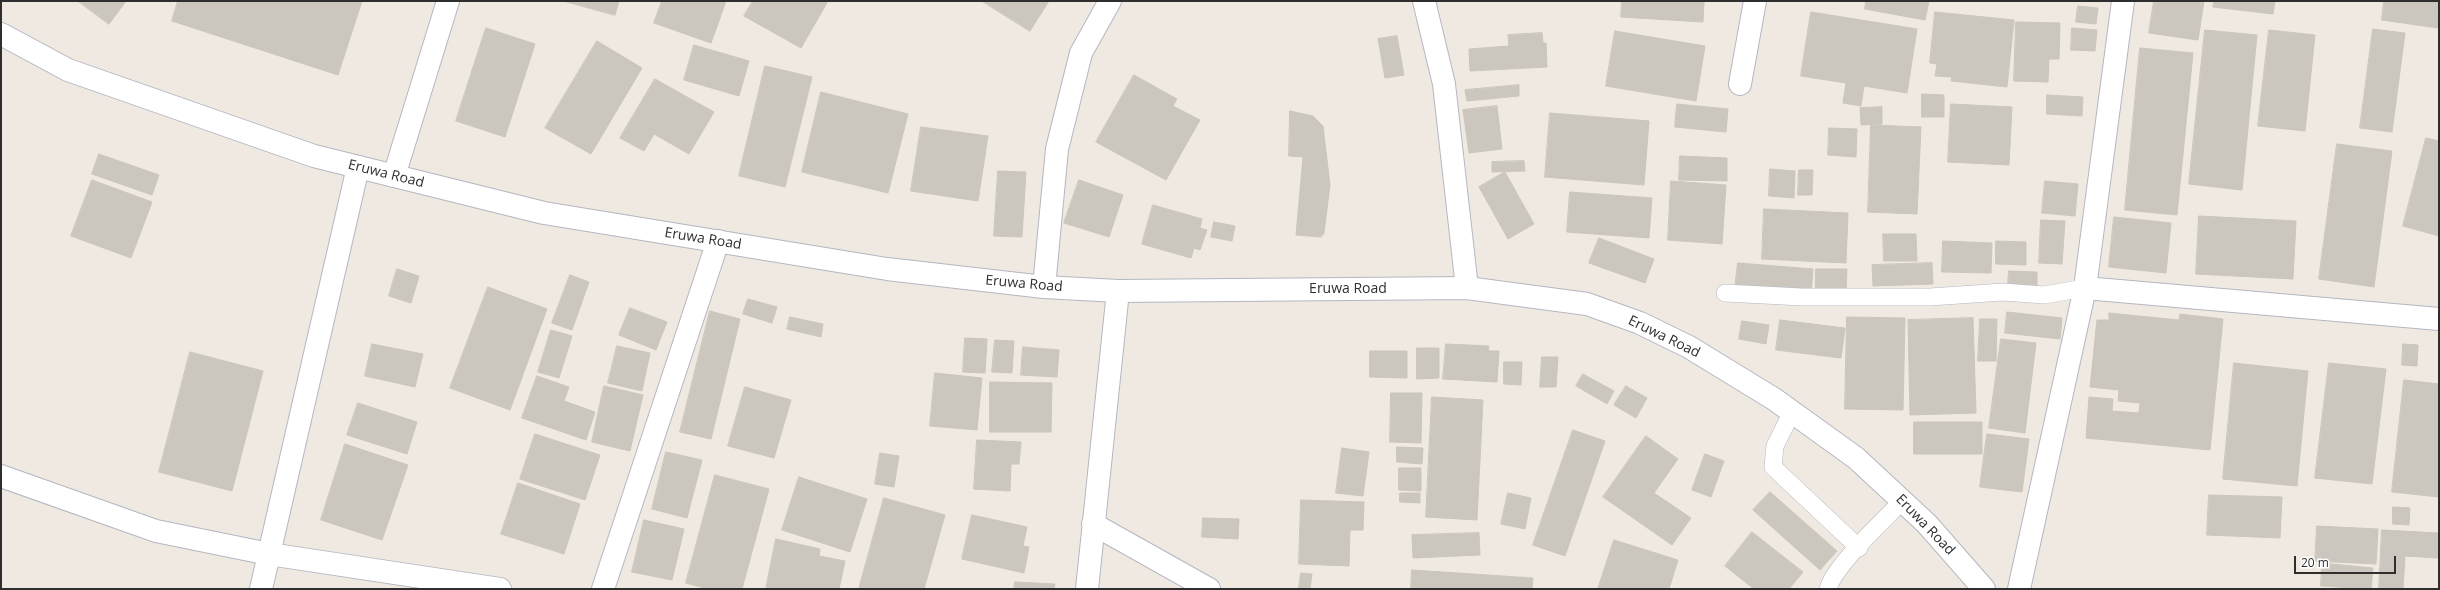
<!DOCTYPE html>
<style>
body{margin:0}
#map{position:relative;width:2440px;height:590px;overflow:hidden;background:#efe9e1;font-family:"Open Sans",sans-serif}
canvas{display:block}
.frame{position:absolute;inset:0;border:2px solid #2e2e2e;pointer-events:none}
.scale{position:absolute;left:2294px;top:556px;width:102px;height:18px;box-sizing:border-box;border:2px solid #2e2e2e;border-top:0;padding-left:5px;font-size:12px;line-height:14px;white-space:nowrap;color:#2e2e2e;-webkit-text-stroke:3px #fff;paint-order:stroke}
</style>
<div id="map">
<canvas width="2440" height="590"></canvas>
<div class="frame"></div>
<div class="scale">20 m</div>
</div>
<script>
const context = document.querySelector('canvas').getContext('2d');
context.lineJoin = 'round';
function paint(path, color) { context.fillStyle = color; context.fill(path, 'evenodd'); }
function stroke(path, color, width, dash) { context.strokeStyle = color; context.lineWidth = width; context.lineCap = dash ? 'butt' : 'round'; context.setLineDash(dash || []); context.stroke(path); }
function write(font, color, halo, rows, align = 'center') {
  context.font = font + ' "Open Sans",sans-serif'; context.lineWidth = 3; context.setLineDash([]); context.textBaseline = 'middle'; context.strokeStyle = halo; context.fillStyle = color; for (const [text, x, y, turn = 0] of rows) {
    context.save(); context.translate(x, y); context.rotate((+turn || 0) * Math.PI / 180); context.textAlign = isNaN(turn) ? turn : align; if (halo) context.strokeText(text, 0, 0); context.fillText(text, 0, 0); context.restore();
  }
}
const building = new Path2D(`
 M78 1H126L109 24Z
 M178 1H362L338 75 172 21Z
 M564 1H619L615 15Z
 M662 1H726L711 43 654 23Z
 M753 1H828L801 48 744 16Z
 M982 1H1049L1030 31Z
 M1622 1H1704L1703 22 1621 17Z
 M1866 1H1929L1925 20 1865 9Z
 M2154 1H2204L2198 40 2149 33Z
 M2214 1H2275L2273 14 2213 7Z
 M2384 1H2439L2438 28 2382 20Z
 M2078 6 2098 8 2096 24 2076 22Z
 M1811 12 1917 29 1907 93 1864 86 1861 106 1843 103 1846 83 1801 76Z
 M1935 12 2014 20 2007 87 1951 81 1952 77 1935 76 1937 64 1930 63Z
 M2016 22 2060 23 2059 59H2049L2048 82 2014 81Z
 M486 28 535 44 505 137 456 121Z
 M2072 28 2097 30 2095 51 2071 50Z
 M2373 29 2405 33 2392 132 2360 128Z
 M2205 30 2257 35 2242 190 2189 184Z
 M2269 30 2315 35 2305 131 2258 126Z
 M1615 31 1705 46 1696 101 1606 86Z
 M1542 33 1543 43H1546L1547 67 1470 71 1469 49 1509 46 1508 35Z
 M1397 36 1404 75 1385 78 1378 39Z
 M597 41 642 68 591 154 545 128Z
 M694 45 749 61 739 96 684 80Z
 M2140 48 2193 53 2177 215 2125 210Z
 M765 66 812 77 785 187 739 176Z
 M1134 75 1177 99 1173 106 1200 120 1166 180 1096 142Z
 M655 79 714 112 689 154 654 134 644 151 620 138Z
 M1519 85V96L1467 101 1465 90Z
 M821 92 908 114 888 193 802 172Z
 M1922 94 1944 95V117H1922Z
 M2047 95 2083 97 2082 116 2047 114Z
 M1677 104 1728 109 1726 132 1675 127Z
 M1951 104 2012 107 2009 165 1948 162Z
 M1497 106 1502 149 1469 153 1463 110Z
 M1882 107V124L1861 125 1860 108Z
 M1290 111 1313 116 1323 126 1330 185 1324 233 1321 237 1296 235 1303 157 1289 156Z
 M1550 113 1649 121 1644 185 1545 177Z
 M1871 125 1921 127 1917 214 1868 212Z
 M921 127 988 136 978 201 911 191Z
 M1829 128 1857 129 1856 157 1828 155Z
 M2426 138 2439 141V236L2403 226Z
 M2337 144 2392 151 2374 287 2319 279Z
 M99 154 159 175 152 195 92 174Z
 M1680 156 1727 158V181L1679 180Z
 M1524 161 1525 171 1492 172V162Z
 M1770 169 1795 171 1794 198 1769 196Z
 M1799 170H1813L1812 195H1798Z
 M998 171 1026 172 1022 237 994 236Z
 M1505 172 1534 224 1508 239 1479 187Z
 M92 180 152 202 131 258 71 236Z
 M1079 180 1123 195 1109 237 1064 223Z
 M1671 181 1726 185 1722 244 1668 240Z
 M2045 181 2078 184 2075 216 2042 213Z
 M1570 192 1652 198 1649 238 1567 232Z
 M1153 205 1202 219 1200 228 1207 230 1200 250 1194 248 1191 258 1142 244Z
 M1764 209 1848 213 1846 263 1762 259Z
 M2199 216 2296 221 2293 279 2196 274Z
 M2114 217 2171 223 2166 273 2109 267Z
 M2041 220 2065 221 2062 264 2039 263Z
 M1214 222 1235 226 1232 241 1211 237Z
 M1883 234H1916L1917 261H1884Z
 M1599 238 1654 259 1645 283 1589 263Z
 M1943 241 1992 243 1991 273 1942 272Z
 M1996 241 2026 242V265L1996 264Z
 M1738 263 1813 269 1811 295 1735 288Z
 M1932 263 1933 284 1873 286 1872 265Z
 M397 269 419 276 411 303 389 296Z
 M1816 269H1847L1846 293H1816Z
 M2009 271 2037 272V287L2008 286Z
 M570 275 589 282 572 330 552 323Z
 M488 287 547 309 510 410 450 388Z
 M748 299 777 307 772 323 743 314Z
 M630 308 667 322 656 350 619 335Z
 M710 311 740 319 711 439 680 432Z
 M2007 312 2062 318 2060 339 2005 333Z
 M2109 313 2179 320 2180 314 2223 319 2210 450 2086 438 2089 397 2113 399 2112 411 2139 413 2140 403 2118 401 2119 390 2090 387 2097 320H2109Z
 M790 317 823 324 821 337 787 329Z
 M1847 317 1905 318 1903 410 1845 409Z
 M1973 318 1976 413 1910 415 1908 320Z
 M1980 319H1997L1996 361H1978Z
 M1780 320 1845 328 1841 358 1776 350Z
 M1742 321 1769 325 1766 344 1739 339Z
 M551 330 572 336 559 378 538 372Z
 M965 338 987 339 985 373 963 372Z
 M2001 339 2036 343 2025 433 1989 428Z
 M995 340 1014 341 1012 373 992 372Z
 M372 344 423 354 415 387 365 376Z
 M1446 344 1489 346 1488 351H1499L1497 382 1443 379Z
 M2403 344 2418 345 2417 366 2402 365Z
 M617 346 650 353 642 391 608 383Z
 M1023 347 1059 350 1057 377 1021 375Z
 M1417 348H1439V378L1417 379Z
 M1370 351H1407V378L1370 377Z
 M190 352 263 371 232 491 159 472Z
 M1542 357H1558L1556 387H1540Z
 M1504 362H1522L1521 385 1504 384Z
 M2234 363 2308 371 2297 486 2223 479Z
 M2329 363 2386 369 2372 484 2315 478Z
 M935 373 982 378 977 430 930 426Z
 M1583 374 1614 391 1607 404 1576 386Z
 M537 376 569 387 564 401 595 412 586 440 522 418Z
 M2404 380 2439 384V497L2392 492Z
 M990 382 1052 383 1051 432H990Z
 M604 386 643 395 630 451 592 442Z
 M1626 386 1647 398 1636 418 1614 405Z
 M745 387 791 400 774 458 728 446Z
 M1391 393H1422L1421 443 1390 442Z
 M1432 397 1483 400 1477 520 1426 517Z
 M358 403 417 422 407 454 347 435Z
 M1914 422H1982V454H1914Z
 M1573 430 1605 441 1565 556 1533 545Z
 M535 434 600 455 585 500 520 479Z
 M1987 434 2029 439 2022 492 1980 487Z
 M1646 436 1678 459 1654 493 1691 518 1672 545 1603 497Z
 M977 440 1021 442 1019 464H1011L1010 491 974 489Z
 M345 444 408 465 382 540 321 520Z
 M1397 447 1423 448 1422 464 1397 462Z
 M1342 448 1369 452 1363 496 1336 493Z
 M666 452 702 460 687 518 652 509Z
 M880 453 899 456 894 487 875 484Z
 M1705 454 1724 461 1711 497 1692 490Z
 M1399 468H1421V491L1399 490Z
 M715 475 769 489 742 589H708L686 583Z
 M799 477 867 499 850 552 782 530Z
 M518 483 580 504 564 554 501 534Z
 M1770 492 1837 551 1820 570 1753 510Z
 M1400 493H1420V503L1400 502Z
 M1508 493 1531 498 1525 529 1501 524Z
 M2209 495 2282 497 2280 538 2207 535Z
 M884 498 945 515 924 589H859Z
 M1301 500 1364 502 1363 530H1350L1349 566 1299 564Z
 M2393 507 2410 508 2409 525 2393 524Z
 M972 515 1027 527 1023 546 1029 547 1024 573 962 559Z
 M1203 518 1239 519 1238 539 1202 537Z
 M644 520 684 529 672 580 632 572Z
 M2317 526 2378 529 2376 564 2315 561Z
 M2382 530 2439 533V558L2405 556 2403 589H2379Z
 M1752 532 1803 572 1789 589H1754L1725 566Z
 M1479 533 1480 555 1413 558 1412 535Z
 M776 539 820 549 819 556 845 561 839 589H766Z
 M1614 540 1678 560 1669 589H1598Z
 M2322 563 2373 568 2371 589 2321 586Z
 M1412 570 1533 578 1532 589H1411Z
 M1301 573 1312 574 1310 589 1299 588Z
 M1015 582 1055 584 1054 589H1014Z`);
const lane = new Path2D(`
 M1725 293 1802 297H1930L2003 292 2044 295 2085 288
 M1792 412 1775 446 1773 467 1859 548
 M1828 589C1834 566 1884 520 1902 501`);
const street = new Path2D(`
 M1424 1 1444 84 1467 288
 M1740 84 1755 1
 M394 176 448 1
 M1044 287 1057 149 1081 53 1110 1
 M2085 288 2439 319
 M1 476 156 531 269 554 500 589
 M1093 524 1209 589
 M261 589 358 167
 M603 589 718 241
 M1087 589 1118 291
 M2019 589 2085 288 2123 1`);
const secondary = new Path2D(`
 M1 34 68 70 314 156 544 213 887 269 1044 287 1118 291 1467 288 1587 304 1640 323 1689 347 1774 399 1856 458 1927 524 1984 589`);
const streetNames = [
 ["Eruwa Road",386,174,14],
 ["Eruwa Road",703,239,9],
 ["Eruwa Road",1024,284,5],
 ["Eruwa Road",1348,289],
 ["Eruwa Road",1664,337,26],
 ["Eruwa Road",1925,525,46]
];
paint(building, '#cbc7bf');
stroke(building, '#cbc5ba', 1);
stroke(lane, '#b4b7c1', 18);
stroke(street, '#b4b7c1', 24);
stroke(secondary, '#b4b7c1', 24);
stroke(lane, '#fff', 17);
stroke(street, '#fff', 22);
stroke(secondary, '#fff', 22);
write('14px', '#2e2e2e', '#fff', streetNames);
</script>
